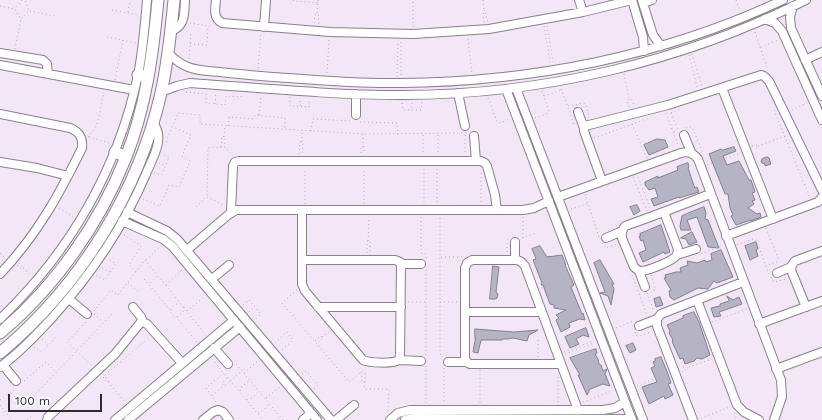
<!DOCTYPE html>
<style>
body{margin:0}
#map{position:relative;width:822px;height:420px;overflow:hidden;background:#f3e6f6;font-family:"Work Sans",sans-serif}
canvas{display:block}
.scale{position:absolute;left:8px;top:394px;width:94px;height:18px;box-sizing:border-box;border:2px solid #2f2a30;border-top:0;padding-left:5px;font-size:12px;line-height:14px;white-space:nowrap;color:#2f2a30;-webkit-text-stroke:3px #fff;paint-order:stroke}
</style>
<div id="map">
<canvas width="822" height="420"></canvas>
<div class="scale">100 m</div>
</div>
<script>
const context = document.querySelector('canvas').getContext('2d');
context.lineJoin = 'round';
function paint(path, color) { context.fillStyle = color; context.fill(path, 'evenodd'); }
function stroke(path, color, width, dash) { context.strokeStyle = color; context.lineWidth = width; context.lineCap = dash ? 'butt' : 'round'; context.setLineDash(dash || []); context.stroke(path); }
const building = new Path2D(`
 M657 139 665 140 668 147 649 155 644 145Z
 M734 147 736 151 723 156 727 165 739 161 749 180H751L755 192 752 193 755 200 752 201 754 204 748 208 757 214 760 213 761 217 751 221V220L736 225 731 216 733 215 730 208 728 194H725L709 154 721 149 722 150Z
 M767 157 769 158 771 164 765 166V164L762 163 761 161 762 159Z
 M688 163 689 167 688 168 693 183 695 188 697 187 699 192 679 198V197L654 206 651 199 658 197 655 188 649 190 645 185V182L658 176V178L678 170 677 167Z
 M637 205 640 211 634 215 630 207Z
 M704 207 706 213 705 219 708 220 710 225 719 248 708 247 697 217 687 220 691 230H681L680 226 682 216Z
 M661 225 670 252 665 254 664 252 643 262 639 253 646 250 643 240 641 241 639 236H641L640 234Z
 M692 232 697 242 689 245 686 239 681 238Z
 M756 242 758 249 756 250 758 256 750 260 745 246Z
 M540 246 547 257 562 255 566 265H565L574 285 571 287 582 314 583 313 585 320 580 319 569 323 570 327 561 332 556 320 559 318 556 315 566 310 554 308V305L550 304 543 285H541L542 283 533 260 536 259 535 256 532 249Z
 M721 250 733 277 717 283 714 281 708 289 698 288 674 300 670 297 669 291 671 290 664 278H666L665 275 676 272H681L680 268 688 265 687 261 697 263 705 260 706 262 712 260 711 254Z
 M600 260 614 284H612L614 289 611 305 608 296 600 293 605 292 594 263Z
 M493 266 499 267 496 292 498 294 497 298 495 299H490Z
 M727 296 733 300 739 297 742 304 719 312 721 316 714 317 711 308 720 306V304L729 301Z
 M660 297 663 305 656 307 654 299Z
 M694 312 699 322 710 355 702 359 697 358 694 361 685 364 683 358 680 359 674 346 672 341 673 340 669 333 670 331 667 325 683 318V316Z
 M586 328 589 337 583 335 576 339 579 344 570 348 565 337Z
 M475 329 514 332 538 330 529 335 527 341 513 338 508 339H502V340H481L478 353 473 352 475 341Z
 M633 343 636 350 630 353 626 346Z
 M596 349 597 353 595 354 598 359 599 364 601 365 603 371 607 369 605 374 610 386 603 384 593 388 590 389 587 395 578 375H580L570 358Z
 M661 357 668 374 671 383 668 384 673 395 665 399 664 396 649 404 642 387 657 382 651 368 655 366 653 362 655 361V359Z`);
const path = new Path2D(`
 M22 0 15 9 21 19 29 11 25 0
 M293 0 294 1 318 3
 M483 0 484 10
 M736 0 740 11
 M0 6 15 9
 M112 10 139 15
 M30 11 55 16
 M128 12 130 0
 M317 13 318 0
 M484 22 483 11 485 10 488 23
 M190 23 208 26
 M314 23 315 15 318 14 319 25
 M544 26 550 62
 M547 26 553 62
 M413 27V0
 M755 32 767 68
 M107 37 136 43
 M468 39 472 73
 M401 42V75
 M190 44 207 45 208 27 212 24
 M761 47 778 40
 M15 49 21 19
 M692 54 702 86
 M689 55 697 87
 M189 59 191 32
 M258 68 261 33
 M327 73 329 40
 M624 74 629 98
 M397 77 398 42
 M115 80 123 40
 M561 89 574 124
 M186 92 206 94V103L225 105 226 96 241 97 242 95
 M544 96 562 90
 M290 97V106L309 107V100
 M488 98 497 122 500 123 509 119
 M402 103 403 110H421L422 101
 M412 103V109
 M215 104 216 92
 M300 106V99
 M568 106 584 103 586 105 589 118
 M629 107 627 100 631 99 635 106
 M774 110 810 198
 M792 110 807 103
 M666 113 678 145
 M671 113 680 109
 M671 113 678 130
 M259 115 261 97
 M535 118 546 114 549 111 542 91
 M360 122 397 123 398 135
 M632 124 647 158
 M228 126 229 117 253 119 255 115 285 118V129
 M686 128 689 127H692L703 153
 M311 131 313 119 353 121
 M674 132 677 131
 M423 135V154
 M438 135V154
 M465 135V153
 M88 137C100 127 100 107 104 92
 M89 137 109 143
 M224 137 225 126
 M594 138 649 118
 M166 142 178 113 200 115V124L363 134 467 133
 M302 142V131
 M752 146 757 145 758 147 755 149
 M758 146 788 135
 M221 147 222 136 225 137 224 147
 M363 147V134
 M361 153V147H364V154
 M299 154 300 142 303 143 302 154
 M159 163 165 166
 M707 165 740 153
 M424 169V202
 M437 169V204
 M154 173 162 175 169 157 163 155
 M481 173V202
 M633 177 647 211
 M638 177 651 210
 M585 194 599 237
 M207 197 224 205
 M143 199 160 206 169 185 179 187 190 161 182 156 191 135 173 127
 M305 204V169
 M364 204V169
 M196 207 207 196 208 148 225 147 233 156
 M59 208 73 217
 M571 209 587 204
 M421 217V253L426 254V259
 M440 218V354L444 355
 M766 228 778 258 777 262 767 265
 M124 235 141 246 129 265 136 272
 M522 238 536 233
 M523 238V217
 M368 241 369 218
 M602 243 605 248 617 244
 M737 245 753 239 756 240 769 274
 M507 252V240L509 238
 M0 253 4 257
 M367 253V241H370V253
 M701 254 723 245
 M441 257H462
 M146 260 161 246
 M17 265 20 268 23 267 19 263
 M23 268 31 275
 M102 268 110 272
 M96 275 105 280 116 264 108 259
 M632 275 647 315
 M651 275 655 287V290L651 291
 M771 277 774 282 786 279
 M144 279 171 311 170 312 175 318 176 317 197 342
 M569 279 565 280 564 277 569 275
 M128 283 138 291
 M150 283 157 276
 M166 285 183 269
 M541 288 565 279
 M297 290 282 303 349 382 365 369
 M647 293 654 311
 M408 302H425
 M440 302H458
 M243 305 249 300 261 314 255 320
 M171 310 174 305 180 303
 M94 311 111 290 118 295 145 260 206 335
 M187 311 205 296
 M249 312 254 307
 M94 314 103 322
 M177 317 183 312 184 307
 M86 322 67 342 92 366
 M712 322 747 309
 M616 328 633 321
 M635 332 637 336H640L651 332
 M322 337 330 331
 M42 339 48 345
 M315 341 320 336 323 338 317 344
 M275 343 287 332 293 340 281 351
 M34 347 42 352 55 338 50 332
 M564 352 593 341
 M565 354 594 343
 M426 355V270
 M538 357V340
 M212 359 263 420
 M236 364 283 420
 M689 367 712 359
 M444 368V403
 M480 370V403
 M361 372 362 381 365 382V370
 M682 372 688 368 686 366 682 368
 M244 373 259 360
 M302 374 306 371 318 385 314 389
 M105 375 150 337
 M103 377 107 382 109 381 104 375
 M558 377V403
 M227 378 222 383 224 386 230 382
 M24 381 46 362 56 372
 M230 381 241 372
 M108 382 125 402
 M364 382 365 389H389L388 411
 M637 386 668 373
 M240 391 242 386 249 381
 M11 393 24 406 113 313
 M212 396 223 386
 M266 398 281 386
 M0 400 15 389
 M247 400 252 398 258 392
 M216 402 206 388 224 373
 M583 402 612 391
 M426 403V366
 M0 405 12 420
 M258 413 264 410 269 404
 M734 413 737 420
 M701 418 730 407
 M27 420 31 417`);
const minor = new Path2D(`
 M216 0C215 9 213 18 222 23L330 32 413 34 489 29 583 12 632 0 643 37 644 51
 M579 0 583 12
 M642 0 653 35 661 46
 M643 3 652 0
 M793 6 790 17 791 28 822 96
 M765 19 775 23 782 31 822 120
 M264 27 266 0
 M171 31C186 26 184 13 185 0
 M0 53 43 60 47 64 48 74
 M168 53C174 59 180 64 188 67 198 71 209 71 220 72 238 74 256 76 274 77 316 80 358 84 400 83 531 82 664 56 783 0
 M805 60 822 52
 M0 65 134 90
 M516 88 643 420
 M722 88 773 219
 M506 89 632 420
 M161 92 177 86 190 83C261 88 331 95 402 95 541 95 682 62 806 0
 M458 93 465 126
 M578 112 584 128
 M0 114 70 128C80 132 83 138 82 148 59 195 37 235 0 274
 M356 115V94
 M684 135 691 152
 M474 136 476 161
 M0 162 37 168 68 176
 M602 181 584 131 585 126 668 105 761 75 764 76 769 81 822 190
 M558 197 681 153C689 151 693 153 698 159L781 380 782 397 774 420
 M127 212 167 231 177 239 331 420
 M231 212 233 166 235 162 239 161H481L485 163 487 166 495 195 497 210
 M664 212 678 249 677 255C673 261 646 272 639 271L634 267 622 238C621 233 622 230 625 226 654 216 682 205 710 194
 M122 221 163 239 172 246 317 420
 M726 236 818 202 822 197
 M606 238 622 231
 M515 242V260
 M187 250 228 215 236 210H523L534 208 549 201
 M677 255 696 249
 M302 260H395L400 262 401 267 400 355 399 360C393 364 370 363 363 360L305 291 302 284V210
 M401 264H421
 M639 271 645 287
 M777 273 791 267
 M212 279 229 265
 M69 299 87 314
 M697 300 737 405 744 412 759 420
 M133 307 141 317 143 322
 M318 307H401
 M806 307 791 270 792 265 795 261 822 251
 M465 312H542
 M0 319C70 252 118 169 138 75 143 50 145 25 147 0
 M759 324 822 301
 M639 326 657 319
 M214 348 228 364
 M399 360 421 361
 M448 362H466
 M561 364H470L468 363 465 359V268L467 263 472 260H515C520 260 522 262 525 266L578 410
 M3 365 16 381
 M0 367C19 353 35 336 51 319 90 276 123 228 146 174 152 159 166 138 153 123
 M776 369 822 352
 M47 420 48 417 115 354 141 322H143L147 324 182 363
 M115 420 234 320
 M128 420 240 327
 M203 420 213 412 218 410 223 412 229 420
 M303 420 311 413
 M336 420 354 405
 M390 420 398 413 410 410H603L615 408 625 402
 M405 420 413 418 632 419
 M693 420 657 326V319L661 314 743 282`);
const major = new Path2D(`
 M138 75 148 77
 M115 152 126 157
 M0 333C55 287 100 223 126 157 146 107 153 53 158 0
 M0 353C79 287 138 194 161 93 168 62 171 31 174 0`);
paint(building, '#b5b4c5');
stroke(building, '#818091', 1);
stroke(minor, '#8b7f8e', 10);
stroke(major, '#8b7f8e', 13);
stroke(path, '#b4a9b6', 1, [1, 3]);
stroke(minor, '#fff', 8);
stroke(major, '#fff', 11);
</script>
